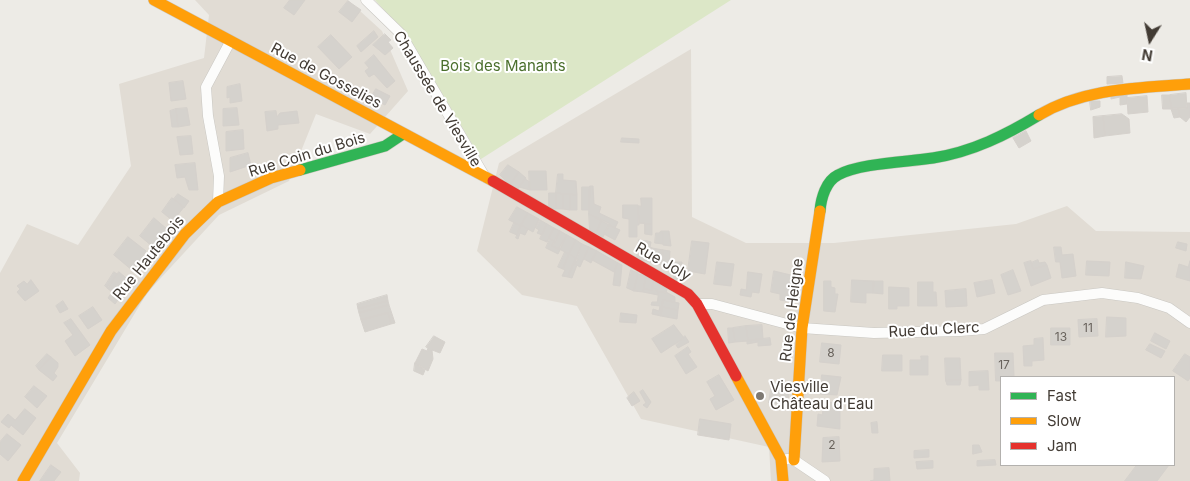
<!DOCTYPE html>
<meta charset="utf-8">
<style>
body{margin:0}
#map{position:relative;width:1190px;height:481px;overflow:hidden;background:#edebe6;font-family:Inter,sans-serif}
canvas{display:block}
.legend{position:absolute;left:1000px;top:376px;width:175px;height:90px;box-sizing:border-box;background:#fff;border:1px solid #b3b1ae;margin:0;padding:6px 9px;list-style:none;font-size:15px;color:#423b34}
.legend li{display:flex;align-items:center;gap:10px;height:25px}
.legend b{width:25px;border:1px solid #b3b1ae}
.north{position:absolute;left:1125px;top:15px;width:50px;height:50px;-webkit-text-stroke:4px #fff;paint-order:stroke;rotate:190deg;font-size:14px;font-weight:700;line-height:20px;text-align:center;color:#423b34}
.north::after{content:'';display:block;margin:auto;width:18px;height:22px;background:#423b34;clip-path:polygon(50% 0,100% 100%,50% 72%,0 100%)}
</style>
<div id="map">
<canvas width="1190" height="481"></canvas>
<ul class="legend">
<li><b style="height:6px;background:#30b455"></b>Fast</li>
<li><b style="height:6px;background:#ff9f0a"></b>Slow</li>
<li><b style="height:6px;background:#e5322d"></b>Jam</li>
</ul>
<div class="north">N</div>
</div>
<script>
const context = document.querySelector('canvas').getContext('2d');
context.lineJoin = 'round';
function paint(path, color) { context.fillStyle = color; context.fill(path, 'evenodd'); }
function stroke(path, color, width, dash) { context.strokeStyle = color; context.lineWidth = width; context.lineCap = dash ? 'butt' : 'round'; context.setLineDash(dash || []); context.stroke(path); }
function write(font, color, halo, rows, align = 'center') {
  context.font = font + ' Inter,sans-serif'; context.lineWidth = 4; context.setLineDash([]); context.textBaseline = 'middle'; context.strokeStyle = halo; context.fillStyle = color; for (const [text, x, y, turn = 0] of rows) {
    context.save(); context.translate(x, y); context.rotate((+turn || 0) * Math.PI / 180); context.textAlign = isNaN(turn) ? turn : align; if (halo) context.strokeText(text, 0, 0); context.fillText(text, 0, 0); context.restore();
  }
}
const residential = new Path2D(`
 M195 0H348L382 31 408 91 370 134 316 114 289 181 219 215 147 293 57 443 80 473 79 481H0V273L27 224 78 245 131 166 119 84 204 58 209 15Z
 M691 49 692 217 746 243H834L1016 224 1067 206 1096 231 1190 232V481H771L769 447 641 419 577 306 522 295 477 251 499 163ZM1001 377H1174V465H1001Z`);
const green = new Path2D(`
 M375 0H731L481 159 408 37Z`);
const building = new Path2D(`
 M290 0H305L294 15 284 8Z
 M348 1 361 10 352 22 339 12Z
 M374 31 378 37 361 52 357 46Z
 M385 34 391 40 388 42 393 48 385 55 373 45Z
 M331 35 352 57 339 69 318 47Z
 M374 55 395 81 387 88 374 74 369 77 365 71 369 68 365 63Z
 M1122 76 1123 83 1107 84V77Z
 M183 81 186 99 171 101 169 83Z
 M240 84 242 101 230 103V97L227 98V87Z
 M376 89 390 96 385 105 371 98Z
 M1127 91V104L1120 105V97L1111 99V97Z
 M1186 93 1187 108 1171 109 1170 95Z
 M1162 95H1170L1171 109H1163Z
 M1147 96 1148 112 1128 114 1127 98Z
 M1090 101H1100V107L1091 110Z
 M1187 103H1190V117L1186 122 1180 117 1178 108H1187Z
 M187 108 190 125 178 127 176 109Z
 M237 108 239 125 223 126V109Z
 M1178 108 1180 117 1174 118 1171 109Z
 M176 109 178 127H172L170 111Z
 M276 111 277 117 280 113 297 111 299 123 278 125V129L267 131 265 112Z
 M1122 114 1129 119 1130 133 1105 136 1103 116Z
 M1103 116 1105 136 1094 138 1093 117Z
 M243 130 244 149 226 151V132Z
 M1026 131 1031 141 1019 148 1013 138Z
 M191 136 193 154 180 155 177 137Z
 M622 138 639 139V143L621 142Z
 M248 153 251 165 230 172V158Z
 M195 163 198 190H189L185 177 177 178 175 165Z
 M508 165 519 172 510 185 500 175Z
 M529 171H546L547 190H530Z
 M519 172 526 178 517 190 510 185Z
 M558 174H563V180L576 181 577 195 556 193Z
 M525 179 530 182V190L519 187Z
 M590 186H593L594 204 601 207 599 213 618 222 615 228 589 214Z
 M582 187H590L589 210H582Z
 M549 193H556V209L549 208Z
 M556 193 563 194V209H556Z
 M178 194 189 201 184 208 174 199Z
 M563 194H570V210L563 209Z
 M570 194 577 195V210H570Z
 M172 198 184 207 173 221 162 212Z
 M641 198H652V224L638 223V206H641Z
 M623 205H638L639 225H637V237H629V219L623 218Z
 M517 207 528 213 521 226 509 220Z
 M528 213 539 219 533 232 521 225Z
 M589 214 602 220 596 233 590 230Z
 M154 218 167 229 153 247 140 236Z
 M540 220 547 224 542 235 537 233 539 230 536 228Z
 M602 220 610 224 603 237 596 233Z
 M514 223 521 226 517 235 510 232Z
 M547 224 554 228 547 242 540 239Z
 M645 224H652V235L645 234Z
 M521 225 528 229 525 235 520 233 518 239 516 238Z
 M609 225 620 230 615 240 604 234Z
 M554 228 560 231 555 242 549 238Z
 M560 231 567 235 560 249 552 246Z
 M661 231H669L671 246 663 245V233H660Z
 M656 233H663V244L655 243Z
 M567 235 576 240 569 254 559 249Z
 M128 237 146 251 133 271 114 255Z
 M550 239 555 242 552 246 560 250 558 254 546 248Z
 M576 240 582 244 576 258 569 254Z
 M639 240 647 241 644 260 637 259Z
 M647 241 651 242 650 247 652 248 650 262 644 260Z
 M692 241 709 243 705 274 688 271Z
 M1178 242 1187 244 1186 251 1176 248Z
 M582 244 589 247 580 267 575 264Z
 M589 247 597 251 591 263 584 259Z
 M1054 247H1061L1062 255 1073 254 1076 276 1062 278 1060 262H1056Z
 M652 248 663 250 662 265 650 262Z
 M663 250 670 251 669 266 662 265Z
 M597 251 618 263 614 272 592 260Z
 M565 252 569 254 563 269 558 267Z
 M569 254 576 258 568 277 562 276 565 270 563 269Z
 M576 258 578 259 575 264 577 265 572 278 568 277Z
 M1038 260 1039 263 1045 262 1047 265 1033 269 1031 263Z
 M1031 261 1033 269 1047 265 1051 278 1031 286 1024 263Z
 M1087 261 1110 262 1109 276 1086 275Z
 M1190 261V281L1176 277 1179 264 1188 267Z
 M676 262H682L681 280 674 279Z
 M717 262 734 264 731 286 714 284Z
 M1126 262 1144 266 1141 279 1125 278Z
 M618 263 622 265 620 286 613 285 615 269Z
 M631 270 638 273 634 291 627 288Z
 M1013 270 1021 291 1008 295 1001 275Z
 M774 271 795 276 793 302 780 300V294L771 292Z
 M114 272 117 274 108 288 105 286Z
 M119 272 131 282 115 304 108 298 112 292 107 288Z
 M748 272 762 274 759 293 752 292 751 297 740 295 741 289 746 290Z
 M638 274 646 276 643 292 634 291Z
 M646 276 654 280 652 290 644 289Z
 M31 280 39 291 25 301 17 292 20 289 17 286 24 281 27 284Z
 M654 280 667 289 666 293 656 291 657 289 652 288Z
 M852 280 874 281 873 293H866V303L851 302Z
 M992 280 995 293 977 297 974 283Z
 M824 281H831V287L835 288V294H838L835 312 824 311Z
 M874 281H883V294L873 293Z
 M918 282H933V292H936L937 306H918Z
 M889 287 909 288V306H897V309H889Z
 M652 288 657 289 658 295 643 292 644 289 652 290Z
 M966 289 967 306 946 307 945 291Z
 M659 292H666L675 297V302L663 300 661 316 652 314 653 309 659 311 660 306 651 305 652 302H657Z
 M387 295 388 301 358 309 357 304Z
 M663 300 679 303 678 310 662 307Z
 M63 301 68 309 60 313 56 306Z
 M388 301 389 305 359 313 358 309Z
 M389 305 395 323 391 324 388 313 361 320 359 313Z
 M93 307 102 320 88 329 79 316Z
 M662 307 678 310 677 319 661 316Z
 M388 313 391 324 365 332 361 320Z
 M621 313 637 315 636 323 620 322Z
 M1107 317 1126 318V336L1106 337Z
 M71 319 90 345 75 356 65 341 73 335 64 323Z
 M1097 319 1098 336 1079 337 1078 320Z
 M674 325 684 338 661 353 652 339Z
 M762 325 763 339 748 341 746 326Z
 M746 326 748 341 735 342 733 328Z
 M728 328H733L735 342 729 343Z
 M1051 328H1070V345H1051Z
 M1155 333 1170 341 1166 349 1151 341Z
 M434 336 445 342 440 353 432 350 433 359 428 371 415 363 422 349 427 351 428 348 426 347Z
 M685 336 689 342 678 348 676 345Z
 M770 338 771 345 758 346V342L747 344V341Z
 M1043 338 1044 360 1032 361V366H1024L1023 346 1034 345V339Z
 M822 343 841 345 839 364 820 362Z
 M1150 344 1165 351 1161 358 1146 350Z
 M688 347 691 352 688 354 697 367 686 374 675 356Z
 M995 353H1013L1014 376 1001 377V381H996Z
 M47 354 51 357 39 370 36 366Z
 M1185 354 1190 357V378L1188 381 1173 371Z
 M883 355H902V371H882Z
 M921 356H928V375H910V360H921Z
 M51 357 58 363V367L54 373 57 376 53 381 39 370Z
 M945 358H960L961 380 946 381Z
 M415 363 425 370 423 375 414 371Z
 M988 371 989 390H979V385L969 386V372Z
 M719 375 734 400 716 410 710 399 715 396 707 382Z
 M822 375 841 377 837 395 820 394Z
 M961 380 960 385H947L946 381Z
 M34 386 47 396 37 408 25 397Z
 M771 389 789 391 788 405 769 403Z
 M643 390 651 402 647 408 643 405 646 403 640 392Z
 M634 392 640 401 632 406 627 398Z
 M824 402 840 403V429L817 426 818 414 822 415Z
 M25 409 36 418 23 435 11 425 9 428 1 422 8 414 15 420Z
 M700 419 731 424 729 440 698 435Z
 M877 422 878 433H872L871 423Z
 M7 434 21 445 8 461 0 454V442Z
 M839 437 840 461 822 462 823 438Z
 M973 445H979L982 452 973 454Z
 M929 450V457L914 458V451Z
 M995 460 996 465 977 466V461Z
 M933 461V468L917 469 916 462Z
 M51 465 61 472 54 481H40Z
 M1137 465H1169L1157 481H1125Z
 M889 468 890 481H870L874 480V469Z`);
const street = new Path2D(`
 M366 0 401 34 485 177
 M218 202 219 176 208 116 206 87 230 42
 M697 304H712L802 328 874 333 960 331 984 329 1043 300 1102 293 1138 298 1169 308 1190 323
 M787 459 794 460 825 481`);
const fast = new Path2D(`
 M300 170 385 146 403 134
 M820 211C821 198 826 181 838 175 860 163 908 162 933 158 972 152 1006 135 1039 115`);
const slow = new Path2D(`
 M154 0 493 181
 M1039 115C1084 88 1139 88 1190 84
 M736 376 781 459 783 481
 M794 460 802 328 820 211
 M23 481 111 331 185 234 218 202 271 178 300 170`);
const jam = new Path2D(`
 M493 181 688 294 697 304 736 376`);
const markers = [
 [760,396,5,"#7e7972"]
];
const numberNames = [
 ["11",1088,328],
 ["13",1061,337],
 ["8",831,353],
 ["17",1004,365],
 ["2",832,445]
];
const parkNames = [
 ["Bois des Manants",503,66]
];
const streetNames = [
 ["Rue de Gosselies",326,76,28],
 ["Chaussée de Viesville",437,99,59],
 ["Rue Coin du Bois",307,155,-17],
 ["Rue Hautebois",149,258,-51],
 ["Rue Joly",663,262,30],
 ["Rue de Heigne",792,310,-83],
 ["Rue du Clerc",934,330,-3]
];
const poiNames = [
 ["Viesville",770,387],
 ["Château d'Eau",770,404]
];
paint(residential, '#e1dcd4');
paint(green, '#dce7c7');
paint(building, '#d5d2cd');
stroke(building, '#d5d1cc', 1);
stroke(street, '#c9c7c2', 11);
stroke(fast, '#ccc7be', 12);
stroke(slow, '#ccc7be', 12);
stroke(jam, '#ccc7be', 12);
stroke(street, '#fcfcfb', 10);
stroke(fast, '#30b455', 11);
stroke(slow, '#ff9f0a', 11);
stroke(jam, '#e5322d', 11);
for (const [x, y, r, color] of markers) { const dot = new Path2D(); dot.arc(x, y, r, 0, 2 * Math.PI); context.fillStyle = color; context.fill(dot); stroke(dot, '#fff', 2); }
write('12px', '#68625c', null, numberNames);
write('15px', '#4a6f2c', '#fff', parkNames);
write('15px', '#423b34', '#fff', streetNames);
write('15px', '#423b34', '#fff', poiNames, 'left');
</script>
